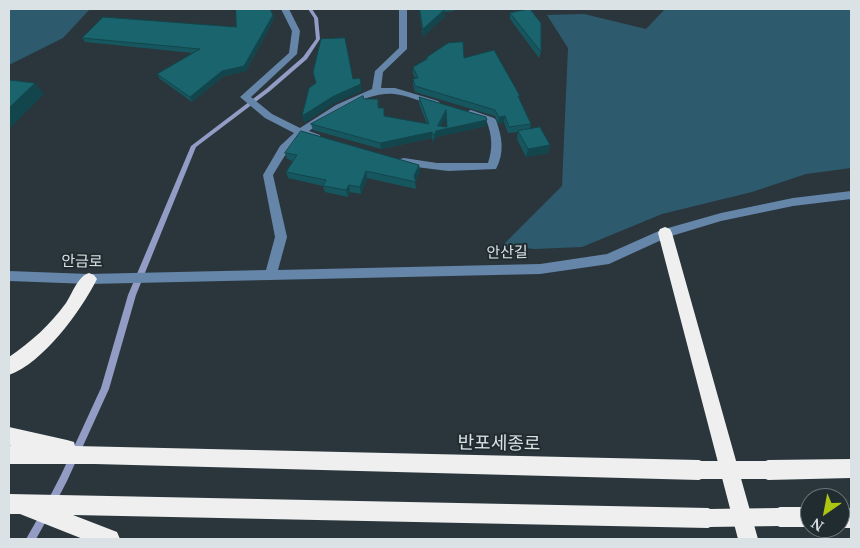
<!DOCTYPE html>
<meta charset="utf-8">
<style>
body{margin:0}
#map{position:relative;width:860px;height:548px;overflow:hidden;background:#2a363c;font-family:"Noto Serif",serif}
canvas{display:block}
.frame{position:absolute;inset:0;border:10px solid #dbe2e6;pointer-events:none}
.north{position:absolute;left:800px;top:488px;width:50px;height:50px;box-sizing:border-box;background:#212c31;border:1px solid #6b7579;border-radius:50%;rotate:213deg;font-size:14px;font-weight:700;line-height:20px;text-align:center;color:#dbe2e6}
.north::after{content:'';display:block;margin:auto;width:18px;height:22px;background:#acc611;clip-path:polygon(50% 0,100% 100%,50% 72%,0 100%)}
</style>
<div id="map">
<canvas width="860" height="548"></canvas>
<div class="frame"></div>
<div class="north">N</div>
</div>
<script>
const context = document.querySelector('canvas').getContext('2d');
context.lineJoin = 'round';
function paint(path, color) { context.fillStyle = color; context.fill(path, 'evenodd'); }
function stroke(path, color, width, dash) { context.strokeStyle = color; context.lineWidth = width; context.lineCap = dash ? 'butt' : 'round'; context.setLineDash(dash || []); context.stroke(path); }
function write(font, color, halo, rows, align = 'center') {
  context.font = font + ' "Noto Serif","Noto Sans KR",serif'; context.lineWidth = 4; context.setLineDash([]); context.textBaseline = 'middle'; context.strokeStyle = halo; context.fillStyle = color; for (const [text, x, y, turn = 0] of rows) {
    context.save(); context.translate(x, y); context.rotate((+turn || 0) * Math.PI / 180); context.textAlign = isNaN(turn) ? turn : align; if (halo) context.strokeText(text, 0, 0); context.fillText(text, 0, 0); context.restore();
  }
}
const green = new Path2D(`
 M9 9H90L63 38 9 65Z
 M665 9H851V168L806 174 752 192 662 214 582 247 534 249 503 245 562 186 568 48 547 15 584 14 646 29Z`);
const stream = new Path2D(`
 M308 9H312L318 18 320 39 307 59 270 91 196 147 136 295 109 389 67 481 54 506 51 508 48 506 46 503 48 500 61 475 101 388 128 295 191 146 266 89 303 57 316 39 314 18Z
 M45 509 48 511 50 514 36 539H26L42 511Z`);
const minor = new Path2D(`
 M281 9H289L300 31 297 54 251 97 272 114 300 128 336 105 372 89 375 71 399 48V9H407V49L383 72 381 88H395L438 101 440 103 435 106C422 102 407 95 394 94 367 91 330 116 309 131L320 135V139L316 140 302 136C289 147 282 160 273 175L287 237 278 270 540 264 607 254 661 230 721 213 793 198 851 191V199L793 206 721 221 668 237 609 264 540 274 89 284 9 281V271L89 274 266 270 275 237 263 175 280 146 294 133 265 118 240 97 289 53 292 31Z
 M471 110 494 118 496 120C502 137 505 152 496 169L448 171 400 165 399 162 400 159 404 158 437 163H488C493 148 492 136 487 122L468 115V111Z`);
const highway = new Path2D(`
 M665 227 670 229 672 233 758 539H738L658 233 660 229Z
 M89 273 94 275 97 279C81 311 43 363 9 375V357C31 342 50 325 66 303 72 294 78 276 89 273Z
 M9 427 67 440 74 442 75 446 699 460 706 463 709 470 706 477 699 480 95 464H9V446H11L9 445Z
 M851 459V478L768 480 761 477 758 470 761 463 768 460Z
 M9 494 708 508 715 511 718 518 715 525 708 528 73 515 117 532 120 539H83L20 514H9Z
 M780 507H810V527H780L773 524 770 517 773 510Z
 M840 508H851V528H840Z`);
const highwayBridge = new Path2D(`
 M699 470H768
 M708 518 780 517`);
const wall = new Path2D(`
 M419 9H454V11L445 12V16L423 37Z
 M510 13 541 52 539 58 510 19Z
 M274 19 246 71 224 76 192 102 160 79 157 74 193 53 85 42 82 38 236 27Z
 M464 58 520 96 519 99 531 124 530 129 550 145 548 153 526 157 517 139 518 132 508 133 504 122 498 124 495 116 415 92 413 85V79L415 78 413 74V67Z
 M419 97 486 126 436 137 433 142 432 138 381 149 313 130 311 124 364 99 379 105V108L385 116 427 124 419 104ZM446 117 447 127 441 126Z
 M285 153 419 165 420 172 415 181 416 189 367 178 361 194 350 192 348 197 325 192 323 186 288 178 286 172 293 161 287 159Z`);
const shadedWall = new Path2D(`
 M445 9V16L423 37V29Z
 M273 15 274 19 246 71 224 76 192 102 190 97Z
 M35 83 44 94 9 129V108Z
 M361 84 362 91 335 103 304 123 302 116 334 96Z
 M446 110V117L439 130 487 120 486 126 436 137 433 142 434 136Z
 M505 116 504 122 498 124 499 117Z
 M432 132V138L381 149 380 143Z
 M550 145 548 153 526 157 528 149Z
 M419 165 420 172 414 183V176Z
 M366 171 367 178 361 194 360 187Z
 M349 185 350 192 348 197 346 190Z`);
const building = new Path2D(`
 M236 9H270L273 15 244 66 222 71 190 97 157 74 200 49 82 38 103 17 236 27Z
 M420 9H445L423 29Z
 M530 9 541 23V52L510 13Z
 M345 38 353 79 360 78 361 84 334 96 302 116 309 88 316 83 313 72 321 39Z
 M463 42 464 58 494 50 520 96H518L531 124 509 127 505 116 499 117 495 110 415 86 413 79 418 78 413 67 427 59V57L448 43Z
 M9 80 35 83 9 108Z
 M363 96 364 99H378V108H384V116L429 124 419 97 486 117 487 120 436 131 434 136 432 132 380 143 311 124ZM446 110 447 127 438 126Z
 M540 127 550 145 528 149 518 131Z
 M301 131 419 165 414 176 416 182 366 171 360 187 349 185 346 190 323 186 326 180 286 172 297 155 285 153Z`);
const streetNames = [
 ["안산길",507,253,-1],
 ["안금로",82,262,1]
];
const nearStreetnames = [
 ["반포세종로",499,444,1]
];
paint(green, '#2e5a6e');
paint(stream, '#929cc5');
paint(minor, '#6585a9');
paint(highway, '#efefef');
stroke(highwayBridge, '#efefef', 18);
paint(wall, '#16565e');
paint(shadedWall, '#12464c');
paint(building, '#1a646d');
stroke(building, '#12464c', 1);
write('15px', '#dbe2e6', '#212c31', streetNames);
write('18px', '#dbe2e6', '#212c31', nearStreetnames);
</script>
